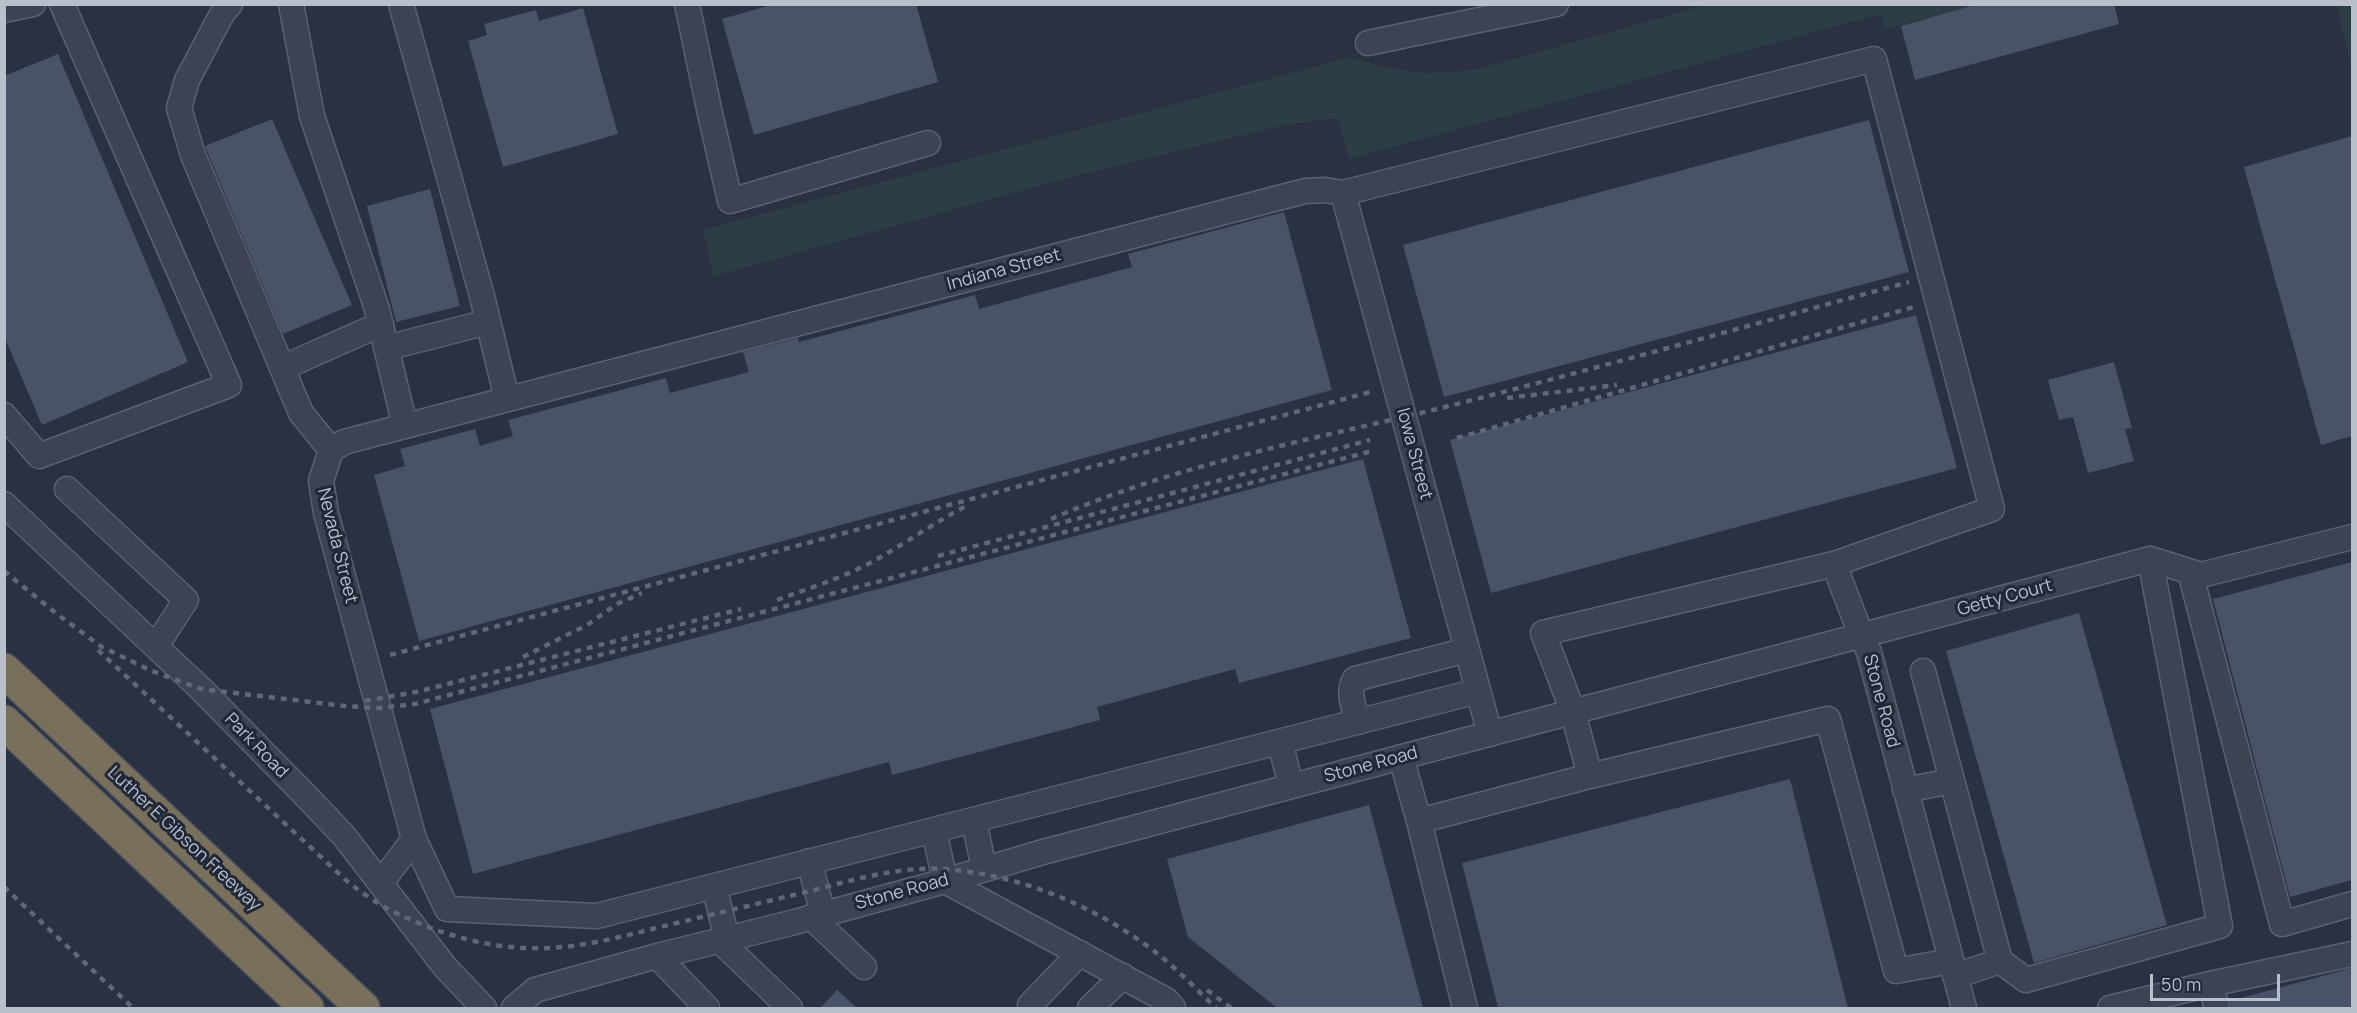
<!DOCTYPE html>
<style>
body{margin:0}
#map{position:relative;width:2357px;height:1013px;overflow:hidden;background:#293143;font-family:Manrope,sans-serif}
canvas{display:block}
.frame{position:absolute;inset:0;border:6px solid #babfcc;pointer-events:none}
.scale{position:absolute;left:2150px;top:974px;width:130px;height:27px;box-sizing:border-box;border:3px solid #babfcc;border-top:0;padding-left:8px;font-size:18px;line-height:21px;white-space:nowrap;color:#babfcc;-webkit-text-stroke:4px #212838;paint-order:stroke}
</style>
<div id="map">
<canvas width="2357" height="1013"></canvas>
<div class="frame"></div>
<div class="scale">50 m</div>
</div>
<script>
const context = document.querySelector('canvas').getContext('2d');
context.lineJoin = 'round';
function paint(path, color) { context.fillStyle = color; context.fill(path, 'evenodd'); }
function stroke(path, color, width, dash) { context.strokeStyle = color; context.lineWidth = width; context.lineCap = dash ? 'butt' : 'round'; context.setLineDash(dash || []); context.stroke(path); }
function write(font, color, halo, rows, align = 'center') {
  context.font = font + ' Manrope,sans-serif'; context.lineWidth = 6; context.setLineDash([]); context.textBaseline = 'middle'; context.strokeStyle = halo; context.fillStyle = color; for (const [text, x, y, turn = 0] of rows) {
    context.save(); context.translate(x, y); context.rotate((+turn || 0) * Math.PI / 180); context.textAlign = isNaN(turn) ? turn : align; if (halo) context.strokeText(text, 0, 0); context.fillText(text, 0, 0); context.restore();
  }
}
const green = new Path2D(`
 M1710 4 1976 5 1886 29 1881 14 1349 159 1338 118 1289 124 1071 177 714 276 702 230 1351 57 1376 65 1401 70 1427 73 1474 70Z
 M2336 5H2352V68Z`);
const building = new Path2D(`
 M774 4H916L938 82 754 135 722 19Z
 M1978 4H2114L2119 24 1915 80 1901 26Z
 M583 8 618 134 503 167 468 41 487 35 484 24 536 10 539 21Z
 M58 54 188 362 42 425 4 336V76Z
 M272 119 352 305 283 334 205 146Z
 M1869 120 1909 272 1444 397 1403 245Z
 M2352 136V436L2321 445 2244 167Z
 M430 189 460 306 396 322 367 206Z
 M1284 212 1332 390 419 641 374 475 405 466 400 449 475 429 480 446 513 436 508 420 666 378 670 393 749 372 743 352 798 338 799 342 975 295 979 309 1132 267 1128 254Z
 M1916 315 1957 468 1491 593 1450 440Z
 M2114 362 2132 428 2125 429 2134 461 2088 473 2073 417 2059 420 2048 380Z
 M1363 459 1411 638 1239 683 1235 669 1097 707 1100 720 892 775 889 762 473 874 430 709Z
 M2352 562V880L2290 897 2213 599Z
 M2079 613 2167 925 2034 963 1946 651Z
 M1790 779 1848 1008H1498L1462 863Z
 M1369 805 1423 1008H1277L1188 937 1167 859Z
 M2352 968V1008H2231L2230 1001Z
 M837 990 857 1008H820Z`);
const minor = new Path2D(`
 M230 4 222 14 187 80 179 108 193 155 301 413 331 450
 M291 4 312 116 377 309 405 426
 M401 4 482 296 507 399
 M687 4 709 109 730 201 928 143
 M4 10 33 4
 M1368 43 1556 4
 M1343 193 1874 59 1992 509 1834 564 1861 635 1869 652 1964 1008
 M386 348 488 322
 M282 368 381 324
 M4 415 39 456 229 385 62 4
 M67 489 186 600 156 646
 M4 504 201 689 308 798 344 836 445 967 484 1008
 M2150 559 2201 575 2352 537
 M2190 572 2282 924 2352 904
 M1923 671 2000 961 1955 976
 M1358 722C1354 707 1347 693 1355 679L1467 650
 M1280 742 1291 786
 M1401 757 1419 821
 M1590 776 1573 712 1543 633 1834 564
 M1905 790 1952 781
 M974 820 984 869
 M934 830 945 881 1166 1000 1173 1008
 M414 839 447 909 597 916 1478 691
 M809 861 823 914
 M381 883 414 839 326 513 321 481 331 450 344 442 1305 191 1325 190 1343 193 1490 734
 M714 886 727 939
 M811 917 864 967
 M719 940 790 1008
 M657 956 707 1008
 M2000 961 2026 980 2220 926 2150 559
 M2210 984 2352 954
 M1030 1005 1080 953
 M514 1008 535 990 657 956 795 922 945 881 1043 852 2150 559
 M1090 1008 1123 976
 M1465 1008 1419 821 1590 776 1828 719 1896 971 1951 961
 M2110 1008 2210 984 2217 1008`);
const highway = new Path2D(`
 M4 670 363 1008
 M4 722 307 1008`);
const rail = new Path2D(`
 M1507 398 1617 385
 M1457 438 1914 307
 M1051 519C1173 466 1304 441 1433 410 1592 370 1750 325 1909 282
 M938 556 1370 440
 M4 571 57 614 102 647 152 671 201 689 345 706 379 708 415 704 1372 451
 M777 600C807 589 839 579 868 564 902 546 933 523 968 505
 M98 650 349 883C363 893 377 904 392 911 440 935 496 951 550 948 586 946 621 937 656 928 706 916 756 904 806 892 850 881 897 866 944 869 1022 875 1096 906 1158 954 1178 970 1197 990 1216 1008
 M390 655 1374 391
 M523 657 587 625 617 604 642 593
 M365 701 416 692 741 609
 M4 887 133 1008
 M1207 990 1231 1008`);
const streetNames = [
 ["Indiana Street",1004,270,-15],
 ["Iowa Street",1414,454,75],
 ["Nevada Street",337,546,76],
 ["Getty Court",2005,598,-15],
 ["Stone Road",1881,701,75],
 ["Park Road",256,746,46],
 ["Stone Road",1371,765,-15],
 ["Luther E Gibson Freeway",184,839,43],
 ["Stone Road",902,892,-15]
];
paint(green, '#2b3e44');
paint(building, '#4a5267');
stroke(minor, '#5b6170', 27);
stroke(highway, '#474e5d', 36);
stroke(minor, '#3d4353', 24);
stroke(highway, '#78705a', 33);
stroke(rail, '#5f6779', 4.5, [6, 6]);
write('18px', '#babfcc', '#212838', streetNames);
</script>
